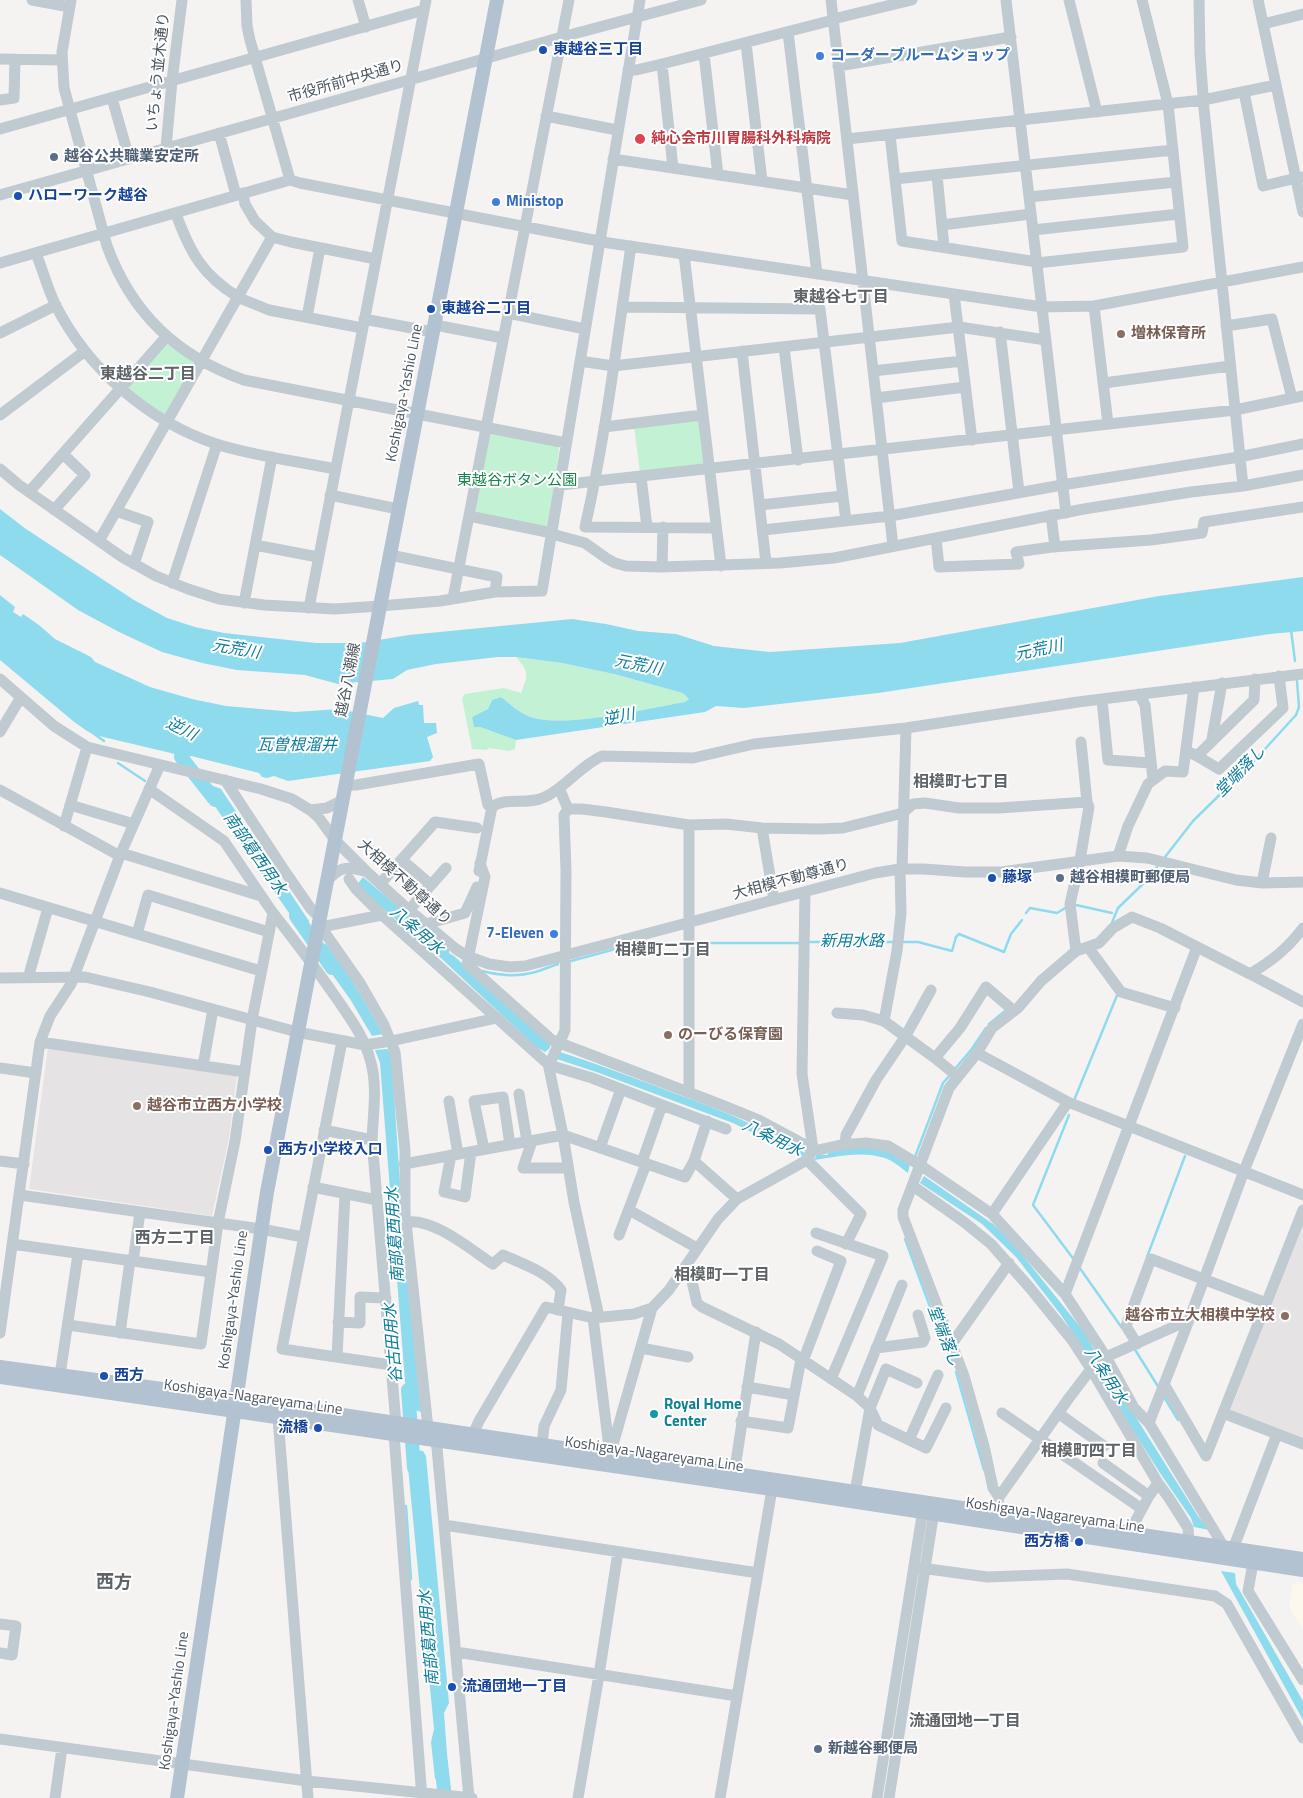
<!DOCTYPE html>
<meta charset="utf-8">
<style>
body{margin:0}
canvas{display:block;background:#f5f2f2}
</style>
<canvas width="1303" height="1798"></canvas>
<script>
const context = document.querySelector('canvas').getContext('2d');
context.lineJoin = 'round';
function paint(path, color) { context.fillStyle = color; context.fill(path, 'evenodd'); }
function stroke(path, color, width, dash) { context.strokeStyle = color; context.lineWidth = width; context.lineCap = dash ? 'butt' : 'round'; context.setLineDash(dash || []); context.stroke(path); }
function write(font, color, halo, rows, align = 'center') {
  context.font = font + ' "Titillium Web","Noto Sans JP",sans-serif'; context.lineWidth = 4; context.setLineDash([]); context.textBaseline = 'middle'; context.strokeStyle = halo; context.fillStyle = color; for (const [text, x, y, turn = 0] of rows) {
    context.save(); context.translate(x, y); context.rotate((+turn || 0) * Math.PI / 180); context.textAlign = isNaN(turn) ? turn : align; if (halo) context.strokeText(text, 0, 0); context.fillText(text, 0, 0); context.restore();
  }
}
const commercial = new Path2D(`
 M1293 1583 1303 1584V1629L1289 1607Z`);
const education = new Path2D(`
 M48 1047 237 1074 229 1138 212 1216 29 1189Z
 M1303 1222V1441L1233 1413 1231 1409Z`);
const green = new Path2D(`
 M164 344 170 345 193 361 194 367 168 413 162 414 129 391V385Z
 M699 421 704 464 640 473 634 426Z
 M492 432 557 445 559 450 548 525 543 528 472 511 487 436Z
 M516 657 562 663 614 674 684 693 689 699 685 702C649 708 556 731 526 715 517 711 509 703 501 697L492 700 488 709 472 717 474 727H480L516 740 515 749 509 751 489 748 486 750 472 749 462 698 465 694 504 688 521 693C528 675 530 673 516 657Z`);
const water = new Path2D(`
 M0 509 26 529 134 600 167 618 195 627 224 633 316 643H360L409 635 572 619 606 624 638 631 676 634 714 646 770 652 900 643 1159 596 1303 577V631L1270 634 878 693 744 708 716 706 705 712 516 740 480 727H474L472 717 488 709 492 700 501 697C509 703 517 711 526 715 556 731 649 708 685 702L689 699 683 693 614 674 562 663 516 657H498L436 664 407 670 393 679 338 684 305 675 237 670 202 663 162 652 119 632 78 610 0 555Z
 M0 595 15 607 13 612 21 617 23 614 39 625 55 639 91 657 95 662 150 687 192 699 226 706 295 712 339 709 383 718 394 708 418 701 419 705H423L424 723H436L437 733 427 737 433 757 430 761 288 781 274 776 267 778 262 777 259 773 191 756 184 759 179 758 175 754 99 736 87 731 73 721 0 660Z
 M208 784 221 789 309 921 305 936 205 792 204 785Z
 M363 877 449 950V953L454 956 551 1044 549 1049 545 1052 536 1047 428 946 356 886Z
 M323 943 327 945 352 980 383 1034 372 1036 350 999 321 959Z
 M387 1049 390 1052 392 1063 402 1214 421 1412 407 1407 405 1399 406 1394 380 1063 375 1050Z
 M560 1052C600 1065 640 1080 679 1095 723 1111 766 1128 805 1153L802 1157 733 1123 599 1073 557 1059Z
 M869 1146 890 1152 910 1164 908 1173C900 1167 891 1159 881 1157 860 1151 835 1157 814 1160L817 1154 827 1155 831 1150Z
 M924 1176 993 1224 1012 1242 1085 1333 1098 1357 1091 1361 1061 1315 1016 1257 982 1224 920 1183Z
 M1103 1365 1198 1516 1209 1530 1194 1527 1191 1518 1160 1473 1096 1372Z
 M408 1449 423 1451 426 1456 449 1703 444 1713 449 1780 435 1779 431 1742 434 1729 431 1698 423 1622 407 1457Z
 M1221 1571 1235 1573 1236 1584 1303 1701V1720Z`);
const stream = new Path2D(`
 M1291 630 1295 661
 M90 731 104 741
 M118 763 145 781
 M1165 857 1193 821 1254 761 1296 715 1299 707 1297 681
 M1076 905 1112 913
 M1026 913 1030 908 1057 913 1067 907
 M1111 925 1118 908 1147 880 1157 867
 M644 942 667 943
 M809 942H895
 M903 942H918L952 951 956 937 959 934 1004 952 1011 934 1022 920
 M692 943H801
 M626 946 629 945
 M571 961 619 948
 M482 971C496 975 516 977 531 973 540 971 549 967 558 964
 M989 1024 1005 1011
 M954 1070 971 1050 986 1028
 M1075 1098 1118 993
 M1069 1115 1033 1205 1075 1261
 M915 1157 943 1083 951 1074
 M905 1239 936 1323 954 1366
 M1147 1257 1185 1156
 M1079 1267 1122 1328
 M1134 1348 1159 1388
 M956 1372 984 1470
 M1164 1397 1178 1420
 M406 1506 411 1579`);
const river = new Path2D(`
 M184 741 181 757 215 800
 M296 916 332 968
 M408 1390 414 1468
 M441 1763 445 1798`);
const minor = new Path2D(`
 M32 0 70 7
 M71 0 62 52 64 88 107 246C132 314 177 356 244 380L566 443
 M246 0 247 26 250 40 289 176 290 180 300 183 609 243 1042 307 1094 306 1303 267
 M358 0 366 27
 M831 0 893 546
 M1006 0 1066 513
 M1069 0 1097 112
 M1199 0 1200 54 1204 109 1243 486
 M1258 0 1303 212
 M833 19 912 0
 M1263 24 1303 14
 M788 32 817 274
 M746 43 762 181
 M704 54 718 175
 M0 59 62 60
 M662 64 673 168
 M838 66 1011 37
 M628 70H636L662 64 833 20
 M1244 92 1263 186 1301 177
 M112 98 129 158
 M0 100 14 98 15 59
 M546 116 617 130
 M0 129 424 10
 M219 133 236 195
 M890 135 902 241 1037 262
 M847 139 1203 100 1276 85
 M166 148 172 81 182 0
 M613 159 853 195
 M937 175 944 247
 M895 179 1173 150
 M243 193 245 204 255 221 272 237 291 242 376 259
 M0 195 562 37 701 0
 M1029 197 1176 182
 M176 214C190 252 202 275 238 297
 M942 225 1031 214
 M1033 230 1179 214
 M631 246C617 340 606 435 585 527L716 528
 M36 253C43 271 48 290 56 306 89 370 148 421 216 444 254 456 296 461 335 469
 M684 254 721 566
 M0 263 290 180
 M1037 263 1183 247 1168 104 1142 0
 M954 294 972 440
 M237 297 269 310 362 328
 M1094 306 1108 424
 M622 307 820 309 846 521
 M508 313 585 329
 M307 317 320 248
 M364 319 433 332
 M435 325 503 338
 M1226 326 1272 319 1292 398
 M1000 332 1019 492
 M0 333 56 305
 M784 347 798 460
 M742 351 766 563
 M580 361 613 366 959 327 1046 340
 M873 371 962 361
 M1104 383 1230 366
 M876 398 965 387
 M0 415 85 351
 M604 427 702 415
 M0 469 19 485 122 557 156 576 188 589 219 599 264 605 335 609 380 606 440 601 495 592 542 591 640 0
 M641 477 647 527
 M560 485 1235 410 1303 396
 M29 492 167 336
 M330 495 398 509
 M760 505 842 496
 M54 510 85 475 63 454
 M116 511 148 522 134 564
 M1051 515 1055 547
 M469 516 552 533
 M763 530 890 516 1062 485 1239 457 1303 444
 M552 534 585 543 606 558 615 563 626 566 662 567 780 563 834 558 1084 509 1191 492 1243 486 1303 475
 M936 538 939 567 1019 564 1016 552 1052 547 1151 540 1202 533 1204 522 1303 507
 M99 541 272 237
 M255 545 318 557
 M390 555 497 577 495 592
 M662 567 663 527
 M172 583 217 444
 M453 598 569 0
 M244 603 272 457
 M309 608 426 0
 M0 679 54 726 87 747 261 789 292 799 310 810 319 818 335 840 366 871 409 910 456 949 467 956 489 964 510 967 525 966 875 873 900 869H924L965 872H1001L1118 856 1147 858 1236 880 1262 883 1303 882
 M1102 700 1108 760 1150 763
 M0 732 21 697
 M1212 739 1222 683
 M1191 753 1197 756 1254 700 1255 679
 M1197 756 1219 769 1283 708 1279 676
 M225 780 286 873 311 909 319 917
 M1153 780 1165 771 1183 772 1194 687
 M346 785H356L479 764 488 805 492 807
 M559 788 568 809
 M0 790 120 856
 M70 805 134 824
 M568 809H582L606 812 689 825 726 824 762 828 819 829 843 828 903 813 913 804 925 803 959 808H999L1087 802
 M568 809 564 815 566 870 565 1030C560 1043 552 1055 549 1068L563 1135 574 1202 599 1317
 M310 810 327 808 343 800
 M64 826 87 747
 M762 828 774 900
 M121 853 261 896
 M1118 856 1128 826 1148 784 1153 780 1145 705 1139 694
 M402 860 430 884
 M480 863 485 877 467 964 552 1040 719 1104 759 1120 813 1149 818 1150 841 1145 866 1143 888 1146 920 1165 992 1214 1065 1294 1106 1357 1134 1408 1149 1423 1224 1547
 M902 869 906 728
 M479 871 492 807C506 796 526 806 545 797 566 787 580 766 602 756L693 758 754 744 906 728 1078 702 1303 674
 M349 879 356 889 382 915
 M326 882C339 868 345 865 364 871
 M1262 883 1271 838
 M380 884 435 822 477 828
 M0 893 261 971
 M409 910 446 868
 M273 913C295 941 317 970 337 999 350 1018 364 1037 370 1059 378 1085 373 1114 372 1140
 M318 923 360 983 384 1025 395 1052 405 1150V1213L428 1428 435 1439 437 1448 469 1798
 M426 924 465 913 477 887
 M321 927 382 915 549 1065 592 1078 662 1105 642 1162
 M137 934 148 895 269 932
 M1088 947 1121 992 1175 1008
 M1076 951 1070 904 1080 860 1089 807 1087 802 1081 742
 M1250 974 1303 1002
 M30 977V971L48 908
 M0 978 85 977 150 992 297 1032 365 1045 391 1041 497 1018
 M837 1013 863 1015 884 1021 935 1058 957 1076
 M884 1021 897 951 901 913 900 869
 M342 1041 282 1349 391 1365
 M40 1042 245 1072
 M977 1053 1068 1102 1303 1195
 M935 1058 960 1028 986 987 1014 1011
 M203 1066 213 1009
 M0 1068 36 1073
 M689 1092V825
 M519 1094 527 1141
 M449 1101 458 1154
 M662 1105 726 1129
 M324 1130 372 1140 396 1424
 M532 1141 523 1168H568
 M845 1145 846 1135 876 1080 905 1037 931 990
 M600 1148 621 1089
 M484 1149 474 1101 503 1097 510 1145
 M451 1155 444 1192 465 1197 471 1152
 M807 1160 861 1214 846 1244
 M0 1161 24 1164
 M694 1161 737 1199
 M404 1164 563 1135 685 1177 694 1161 707 1121
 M913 1186 964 1222 991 1244 1030 1288 1072 1340 1091 1369 1158 1483 1169 1498 1188 1528 1189 1543
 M313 1187 377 1200
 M20 1195 261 1229 303 1237
 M629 1210 697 1248
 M992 1214 1068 1102
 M407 1222C434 1218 471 1250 493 1264L503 1255C523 1264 548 1272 561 1290L558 1310
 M816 1233 883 1256 831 1379
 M619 1235 646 1164
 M12 1244 211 1272
 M133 1262 140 1212
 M688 1264 697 1303 702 1307 779 1344 857 1396 870 1408 855 1492
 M1065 1294 1197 947
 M593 1318 609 1447
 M338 1322 360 1323V1297L386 1298
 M68 1325 201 1344 218 1223 235 1141 252 1020 273 913 224 841 149 789
 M0 1333 40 1042 50 1016 71 984 121 853 160 765
 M120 1333 130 1261
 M1137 1344 1126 1326 1151 1259 1266 1303
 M951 1345 1009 1263
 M641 1348 688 1357
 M876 1348 923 1342 925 1338 918 1315
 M337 1357 345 1194
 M803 1361 841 1261 817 1251
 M60 1375 78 1254
 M917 1383 886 1369 870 1408 878 1425 926 1448 946 1408
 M1164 1384 1206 1456 1303 1210
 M747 1387 794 1395
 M857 1396 902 1285
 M1002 1413 1142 1509
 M1058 1413 1104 1446
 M1223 1413 1303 1444
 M278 1418 308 1798
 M741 1421 788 1428 801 1359
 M1149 1423 1189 1320
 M394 1434 422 1798
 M473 1434 479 1421 546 1307 593 1318 634 1314 652 1308
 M909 1440 938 1375
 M542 1445 544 1426 561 1390 568 1313
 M610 1455 652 1308 669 1290 718 1219 737 1199 807 1160 813 1149 802 1074 805 892
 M1103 1463 1149 1496
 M733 1481 756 1332
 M999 1497 993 1488 984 1446 964 1376 903 1217V1210L949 1088 977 1053 992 1028 1018 1008 1041 981 1076 951 1099 943 1113 928 1132 917 1160 928 1250 974C1273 960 1287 949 1303 928
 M996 1513 999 1497 1069 1398 1091 1369 1106 1357 1189 1320 1244 1171 1303 1024
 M444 1525 758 1573
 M1129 1533 1149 1496 1158 1483
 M1233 1549 1277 1434
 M1253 1563 1248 1591 1303 1680
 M914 1567 987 1577 1067 1574 1215 1596 1227 1604 1303 1738
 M0 1624 16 1626 12 1655 0 1653
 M456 1652 737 1696
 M0 1739 307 1781 472 1798
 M55 1798 62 1748
 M578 1798 599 1675 618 1552
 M720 1798 772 1489
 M877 1798 924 1503
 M889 1798 935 1505`);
const major = new Path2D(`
 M0 1367 236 1399 1303 1559
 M0 1377 772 1489 1303 1570
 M177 1798 267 1192 497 0`);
const markers = [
 [543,50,5,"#1a4fb4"],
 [820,56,5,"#3f7fe0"],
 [640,139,6,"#e0444e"],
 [54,157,5,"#5c6f8a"],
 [18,196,5,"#1a4fb4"],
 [496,202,5,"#3f7fe0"],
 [431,309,5,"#1a4fb4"],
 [1121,334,5,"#8d6e63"],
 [992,878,5,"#1a4fb4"],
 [1060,878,5,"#5c6f8a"],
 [554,934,5,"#3f7fe0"],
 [668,1035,5,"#8d6e63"],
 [137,1106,5,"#8d6e63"],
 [268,1150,5,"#1a4fb4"],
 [1285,1316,5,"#8d6e63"],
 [104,1376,5,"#1a4fb4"],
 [654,1414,5,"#0f9aa8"],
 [318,1428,5,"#1a4fb4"],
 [1079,1542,5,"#1a4fb4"],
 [452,1687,5,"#1a4fb4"],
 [818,1749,5,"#5c6f8a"]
];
const transitNames = [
 ["東越谷三丁目",553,50],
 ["ハローワーク越谷",28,196],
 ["東越谷二丁目",441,309],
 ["藤塚",1002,878],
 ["西方小学校入口",278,1150],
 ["西方",114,1376],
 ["流橋",308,1428,"right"],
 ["西方橋",1069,1542,"right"],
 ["流通団地一丁目",462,1687]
];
const shopNames = [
 ["コーダーブルームショップ",830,56],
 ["Ministop",506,202],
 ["7-Eleven",544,934,"right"]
];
const streetNames = [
 ["いちょう並木通り",159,72,-84],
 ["市役所前中央通り",346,82,-16],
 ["Koshigaya-Yashio Line",405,393,-79],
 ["越谷八潮線",349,680,-79],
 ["大相模不動尊通り",791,880,-15],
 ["大相模不動尊通り",404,883,42],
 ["Koshigaya-Yashio Line",234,1300,-82],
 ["Koshigaya-Nagareyama Line",253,1398,8],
 ["Koshigaya-Nagareyama Line",654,1455,8],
 ["Koshigaya-Nagareyama Line",1055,1516,8],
 ["Koshigaya-Yashio Line",175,1701,-82]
];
const healthNames = [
 ["純心会市川胃腸科外科病院",651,139]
];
const serviceNames = [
 ["越谷公共職業安定所",64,157],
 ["越谷相模町郵便局",1070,878],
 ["新越谷郵便局",828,1749]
];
const educationNames = [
 ["増林保育所",1131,334],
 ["のーびる保育園",678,1035],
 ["越谷市立西方小学校",147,1106],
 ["越谷市立大相模中学校",1275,1316,"right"]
];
const parkNames = [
 ["東越谷ボタン公園",517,481]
];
const cultureNames = [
 ["Royal Home",664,1405],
 ["Center",664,1422]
];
const neighbourhoodNames = [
 ["東越谷七丁目",841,298],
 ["東越谷二丁目",148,375],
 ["相模町七丁目",961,783],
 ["相模町二丁目",663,951],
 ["西方二丁目",175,1239],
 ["相模町一丁目",722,1276],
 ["相模町四丁目",1089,1452],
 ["流通団地一丁目",965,1722]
];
const waterNames = [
 ["元荒川",236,650,10],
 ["元荒川",1039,651,-12],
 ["元荒川",638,666,11],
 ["逆川",619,718,-11],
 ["逆川",181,730,26],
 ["瓦曽根溜井",297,746],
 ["堂端落し",1241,772,-46],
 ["南部葛西用水",254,854,55],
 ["八条用水",416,931,41],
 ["新用水路",852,942],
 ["八条用水",772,1139,26],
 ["南部葛西用水",396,1235,-94],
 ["堂端落し",943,1336,69],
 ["谷古田用水",394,1343,-95],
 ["八条用水",1105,1376,57],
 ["南部葛西用水",430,1638,-95]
];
const quarterNames = [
 ["西方",114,1584]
];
paint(commercial, '#fdf8ee');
paint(education, '#e6e3e4');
paint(green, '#c2f1d4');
paint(water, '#8fdbee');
stroke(stream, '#8fdbee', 2.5);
stroke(river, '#8fdbee', 14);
stroke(minor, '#c0cad1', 11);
stroke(major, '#b2c2d1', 14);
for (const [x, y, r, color] of markers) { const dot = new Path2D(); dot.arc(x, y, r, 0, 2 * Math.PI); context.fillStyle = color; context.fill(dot); stroke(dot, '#fff', 2); }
write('bold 15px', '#164399', '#fff', transitNames, 'left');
write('bold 15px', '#366cbe', '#fff', shopNames, 'left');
write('15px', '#4a5660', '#fff', streetNames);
write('bold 15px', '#be3a42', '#fff', healthNames, 'left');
write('bold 15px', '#4e5e75', '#fff', serviceNames, 'left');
write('bold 15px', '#785e54', '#fff', educationNames, 'left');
write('15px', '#17854d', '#fff', parkNames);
write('bold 15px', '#0d838f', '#fff', cultureNames, 'left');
write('bold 16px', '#5e6367', '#fff', neighbourhoodNames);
write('italic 16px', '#0c7d9a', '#fff', waterNames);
write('bold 18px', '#5e6367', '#fff', quarterNames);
</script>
